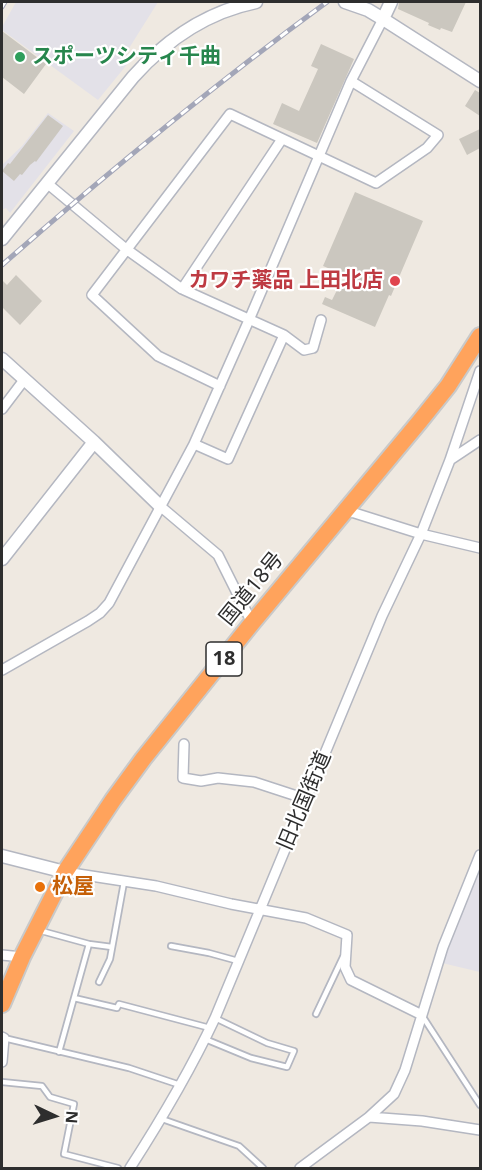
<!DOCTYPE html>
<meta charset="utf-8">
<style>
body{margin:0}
#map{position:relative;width:482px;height:1170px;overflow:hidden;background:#efe9e1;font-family:"Noto Sans",sans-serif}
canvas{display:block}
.frame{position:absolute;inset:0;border:3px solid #2e2e2e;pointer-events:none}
.north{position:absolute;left:24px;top:1086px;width:60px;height:60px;-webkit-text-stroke:4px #fff;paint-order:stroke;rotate:94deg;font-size:16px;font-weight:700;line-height:24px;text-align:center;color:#2e2e2e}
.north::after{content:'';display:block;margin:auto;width:21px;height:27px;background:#2e2e2e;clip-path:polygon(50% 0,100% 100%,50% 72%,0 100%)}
</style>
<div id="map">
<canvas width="482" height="1170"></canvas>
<div class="frame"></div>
<div class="north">N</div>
</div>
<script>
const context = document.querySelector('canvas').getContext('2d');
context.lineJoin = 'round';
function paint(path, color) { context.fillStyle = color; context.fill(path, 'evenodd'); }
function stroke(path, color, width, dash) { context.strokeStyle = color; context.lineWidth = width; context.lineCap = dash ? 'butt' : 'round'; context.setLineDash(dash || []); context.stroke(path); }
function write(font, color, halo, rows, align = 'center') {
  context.font = font + ' "Noto Sans","Noto Sans JP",sans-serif'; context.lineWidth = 4.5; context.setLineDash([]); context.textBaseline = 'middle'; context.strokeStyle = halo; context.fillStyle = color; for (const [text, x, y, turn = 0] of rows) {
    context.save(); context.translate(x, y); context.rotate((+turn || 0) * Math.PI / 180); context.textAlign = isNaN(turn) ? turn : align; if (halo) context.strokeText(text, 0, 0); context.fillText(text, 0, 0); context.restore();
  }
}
const industrial = new Path2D(`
 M16 2H158L126 53 129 62 98 100 2 30V27Z
 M48 113 74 131 10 213 6 208 2 210V165L22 146Z
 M480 864V972L442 963Z`);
const building = new Path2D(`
 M399 2H466L452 32 441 28 440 30 428 25 429 23 398 9Z
 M2 31 46 64 24 94 2 77Z
 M321 44 354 59 317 143 273 124 282 103 299 111 318 69 311 66Z
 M475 90 480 93V116L465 106Z
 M48 115 63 126 36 162 35 161 30 165 22 175 20 174 14 181 2 171 8 163 10 164Z
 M480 129V148L467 155 459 139Z
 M355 192 423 221 391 296 389 295 375 327 322 304 325 297 332 300 337 290 340 292 347 276 323 266Z
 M16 275 42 301 20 325 2 307V280L7 285Z`);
const lane = new Path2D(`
 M38 930 89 944 112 947
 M171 946 209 953 238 961
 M99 982 110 959 124 882
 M74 998 117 1008 119 1004 210 1028
 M316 1014 343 957
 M423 1017 480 1105
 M4 1038 129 1068 180 1085
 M205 1039 251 1058 287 1067 294 1051 267 1043 215 1018
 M59 1052 89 944
 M2 1082 42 1086 50 1097 74 1104 64 1154 118 1168
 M162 1119 239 1146 263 1168`);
const street = new Path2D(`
 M48 184 126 249 182 289 284 335 228 459 194 444
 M182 289 282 139
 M284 335 304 350 313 348 321 320
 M220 386 158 356 92 295 230 114 376 183 427 148 438 135 351 81
 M2 409 24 380
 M450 460 480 440
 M160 506 218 555 252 623
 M345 510 421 534 480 548
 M2 670 88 621 100 613 109 603 194 444 249 320 351 81 383 19
 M184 744 183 778 201 781 218 778 254 782 306 799
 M65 872 156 886 231 904 306 918 347 935 345 967 351 980 422 1015
 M2 955 22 957
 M2 1037 4 1038 2 1062
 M369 1117 422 1121 480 1130
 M130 1168C161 1120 190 1071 215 1018L382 616 421 534 450 460 480 371
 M300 1168 369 1117 394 1094 405 1070 443 947 480 855`);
const secondary = new Path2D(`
 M345 2 368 10 383 19 480 81
 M383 19 391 2
 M2 239 133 77C166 40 207 12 256 2
 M2 359 94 442 160 506
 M2 559 94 442
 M2 856 65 872`);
const highway = new Path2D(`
 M2 1004 22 957 65 872 113 800 143 759 252 623 420 421 448 386 480 336`);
const rail = new Path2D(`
 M2 7 5 2
 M2 265C107 173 215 84 327 2`);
const markers = [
 [20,57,6,"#2e9e5b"],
 [395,281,6,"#e0444e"],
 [40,887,6,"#e8710a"]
];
const shields = [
 [224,659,36]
];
const shieldNames = [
 ["18",224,659]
];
const leisureNames = [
 ["スポーツシティ千曲",32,57]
];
const healthNames = [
 ["カワチ薬品 上田北店",383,281]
];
const streetNames = [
 ["国道18号",252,589,-51],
 ["旧北国街道",305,801,-67]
];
const foodNames = [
 ["松屋",52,887]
];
paint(industrial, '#e3e1e8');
paint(building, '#cbc7bf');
stroke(lane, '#b4b7c1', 8);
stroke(street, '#b4b7c1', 12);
stroke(secondary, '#b4b7c1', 15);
stroke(highway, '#c9c9c9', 20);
stroke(lane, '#fff', 4.5);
stroke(street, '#fff', 9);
stroke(secondary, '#fff', 12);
stroke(highway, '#ffa35c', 16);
stroke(rail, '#a3a6b8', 5);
stroke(rail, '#fff', 3, [9]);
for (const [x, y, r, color] of markers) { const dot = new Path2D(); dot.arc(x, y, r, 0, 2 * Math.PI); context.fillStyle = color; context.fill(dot); stroke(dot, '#fff', 2); }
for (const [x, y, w] of shields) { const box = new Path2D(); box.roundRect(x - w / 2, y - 17, w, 34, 4.5); context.fillStyle = '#fff'; context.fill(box); stroke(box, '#2e2e2e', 1.5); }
write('bold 20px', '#2e2e2e', null, shieldNames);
write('bold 21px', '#27864d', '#fff', leisureNames, 'left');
write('bold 21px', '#be3a42', '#fff', healthNames, 'right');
write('21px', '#2e2e2e', '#fff', streetNames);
write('bold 21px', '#c56008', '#fff', foodNames, 'left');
</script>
